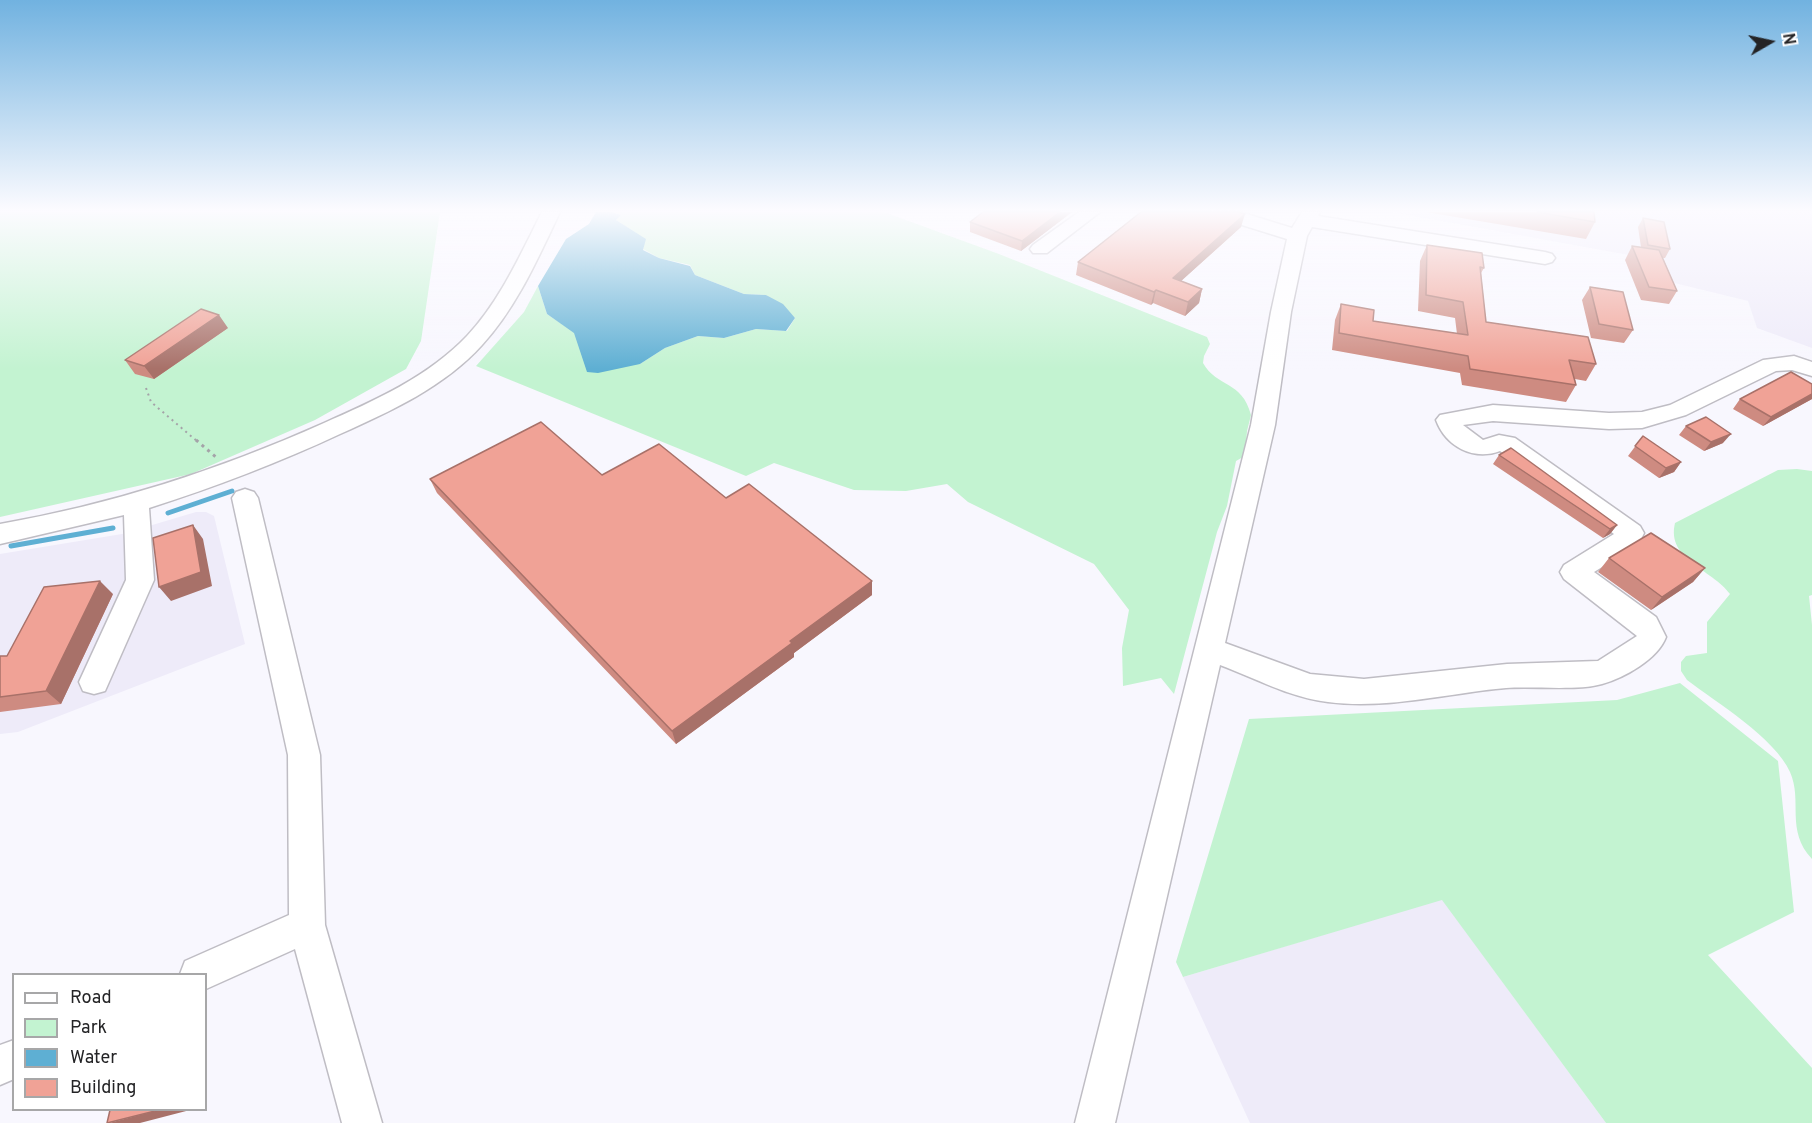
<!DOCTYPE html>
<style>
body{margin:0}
#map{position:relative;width:1812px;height:1123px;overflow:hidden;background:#f8f7fe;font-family:Overpass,sans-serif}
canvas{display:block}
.legend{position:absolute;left:12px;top:973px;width:195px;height:138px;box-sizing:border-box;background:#fff;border:2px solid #a7a7a8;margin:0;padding:8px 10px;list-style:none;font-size:18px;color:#242426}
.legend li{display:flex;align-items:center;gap:12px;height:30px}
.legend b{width:30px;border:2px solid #a7a7a8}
.north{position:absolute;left:1740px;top:12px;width:60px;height:60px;-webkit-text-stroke:4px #fff;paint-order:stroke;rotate:81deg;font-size:16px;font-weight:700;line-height:24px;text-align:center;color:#242426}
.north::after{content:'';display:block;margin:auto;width:21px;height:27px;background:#242426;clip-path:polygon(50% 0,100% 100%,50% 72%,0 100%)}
</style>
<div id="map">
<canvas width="1812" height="1123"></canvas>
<ul class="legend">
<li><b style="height:8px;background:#fff"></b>Road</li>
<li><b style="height:16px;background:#c3f3d1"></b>Park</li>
<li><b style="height:16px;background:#5eafd3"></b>Water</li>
<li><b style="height:16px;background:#f0a296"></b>Building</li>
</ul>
<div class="north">N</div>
</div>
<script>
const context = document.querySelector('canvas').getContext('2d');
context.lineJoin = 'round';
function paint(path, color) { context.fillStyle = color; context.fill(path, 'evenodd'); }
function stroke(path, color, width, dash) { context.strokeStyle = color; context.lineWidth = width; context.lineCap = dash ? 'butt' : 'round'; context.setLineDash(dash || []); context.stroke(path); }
const built = new Path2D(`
 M1392 212H1812V348L1757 328 1748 301 1662 280 1656 260Z
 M196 512H206L214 516 245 644 18 732 0 734V554L122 534Z
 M1442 899 1606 1123H1250L1183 977Z`);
const green = new Path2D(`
 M0 212H440L421 341 406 369 315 420 191 474 0 517Z
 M611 212H884L999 254 1207 337 1210 344 1204 356 1203 363C1217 388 1242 380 1251 415L1247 431 1245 456 1236 461 1227 506 1217 532 1174 694 1161 678 1123 686 1122 648 1129 610 1094 564 968 502 947 484 906 491 854 490 774 463 746 476 476 366 524 312 538 286 547 314 574 332 640 364 665 348 698 336 724 338 756 329 787 331 795 318 766 295 744 294 695 275 690 265 659 258 643 249 645 239 616 220 620 215Z
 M1797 469 1812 471V595L1809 596 1812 625V859C1785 830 1803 801 1790 772 1775 738 1716 702 1687 680L1681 671V662L1686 656 1707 653V622L1730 594C1712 569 1666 560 1675 523L1778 470Z
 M1680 683 1778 761 1794 912 1708 955 1812 1068V1123H1606L1442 900 1183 977 1176 962 1249 719 1617 700Z`);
const water = new Path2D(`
 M596 212H611L621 215 616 220 646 239 643 250 659 258 690 266 695 275 744 294 766 295 783 304 795 318 786 331 756 329 724 338 698 336 665 348 640 364 598 373 587 372 574 333 547 314 538 286 566 239 589 224Z`);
const stream = new Path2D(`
 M168 513 232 491
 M11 546 113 528`);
const pathFar1 = new Path2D(`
 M146 388 151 402 198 442`);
const path = new Path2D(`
 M196 440 217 458`);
const minor = new Path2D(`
 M542 212H560C538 258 517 307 482 345 444 387 391 411 340 434 278 463 215 487 149 508L154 580 105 691 94 694 83 691 79 682 126 580 124 515 0 544V524C113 504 219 470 324 423 374 401 428 377 467 336 500 301 520 255 542 212Z
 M1079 212H1100L1047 253H1033L1030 249 1033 245Z
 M1211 212H1240L1292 228 1302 212H1320L1318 216 1545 252 1552 254 1555 258 1552 262 1545 264 1312 227 1307 236 1291 312 1275 425 1225 643 1310 674 1364 679 1507 664 1598 661 1637 636 1564 579 1560 572 1564 565 1614 534 1500 451C1474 461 1446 447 1436 420L1440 415 1493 405 1609 413 1642 412 1670 405 1763 360 1794 356 1812 362V376L1792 370 1776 371 1686 415 1642 428 1609 429 1493 421 1463 425 1483 440 1499 435 1515 438 1640 526 1644 533 1638 545 1594 572 1656 617 1666 637C1658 659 1624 678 1602 684 1578 691 1533 686 1506 688 1448 693 1386 710 1328 702 1291 698 1255 678 1220 665L1115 1123H1075L1251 425 1271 312 1287 239 1213 216Z
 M245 489 254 492 258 498 320 755 325 925 382 1123H342L295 949 206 989V974H180L185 961 289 915 288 755 232 498 236 492Z
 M14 1040V1079L0 1085V1045Z`);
const wall = new Path2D(`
 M1072 212 1021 251 970 232V222Z
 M1426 212H1594L1595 222 1586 239Z
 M1643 218 1670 249 1665 258H1663L1677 291 1669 304 1641 300 1625 260 1632 246 1641 247 1638 227Z
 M1241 227 1181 281 1202 289 1199 303 1185 316 1153 303 1151 305 1076 275 1078 262Z
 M1427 245 1484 268 1481 273 1486 322 1596 364 1586 381 1575 379 1576 385 1566 402 1462 385 1460 373 1332 350 1335 320 1341 304 1373 321 1457 334 1455 318 1418 311 1420 261Z
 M1590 287 1633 330 1624 343 1591 338 1582 300Z
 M228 328 154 379 135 374 125 360Z
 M1812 384V399L1763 426 1733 409 1740 399Z
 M1686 426 1723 443 1704 451 1679 435Z
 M1643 436 1681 462 1674 472 1659 478 1628 456Z
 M1499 455 1617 525 1610 534 1603 538 1493 464Z
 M602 475 726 498 872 581V595L794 653V657L676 744 437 493 430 479Z
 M1609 558 1705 568 1693 582 1651 610 1598 572Z
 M113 594 61 704 0 712V656H7Z`);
const shadedWall = new Path2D(`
 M1060 212H1072L1021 251 1022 241Z
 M1245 214 1241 227 1170 291 1173 278Z
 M1202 289 1199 303 1185 316 1188 302Z
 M1156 290 1153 303 1151 305 1154 292Z
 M219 315 228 328 154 379 144 366Z
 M1812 394V399L1763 426 1771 417Z
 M1731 434 1723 443 1704 451 1711 442Z
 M1681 462 1674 472 1659 478 1666 468Z
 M193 525 203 539 212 586 171 601 159 587Z
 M1617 525 1610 534 1603 538 1610 529Z
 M1705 568 1693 582 1651 610 1662 597Z
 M100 581 113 594 61 704 46 691Z
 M872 581V595L794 653V657L676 744 672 731 790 641Z
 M159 1110H190L140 1123H109Z`);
const building = new Path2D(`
 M983 212H1060L1022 241 970 222Z
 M1141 212H1238L1245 214 1173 278 1202 289 1188 302 1156 290 1154 292 1078 262Z
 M1537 212H1594L1595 222Z
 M1643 218 1664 222 1670 249 1648 245Z
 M1427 245 1482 253 1484 268 1480 267 1486 322 1588 337 1596 364 1569 360 1576 385 1470 369 1468 356 1339 333 1341 304 1374 310 1373 321 1468 335 1463 302 1426 295Z
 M1632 246 1659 250 1677 291 1649 287Z
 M1590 287 1623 292 1633 330 1599 324Z
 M201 309 219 315 144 366 125 360Z
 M1791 372 1812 384V394L1771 417 1740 399Z
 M1706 417 1731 434 1711 442 1686 426Z
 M541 422 602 475 659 444 726 498 749 484 872 581 790 641 792 643 672 731 430 479Z
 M1643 436 1681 462 1666 468 1635 446Z
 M1511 448 1617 525 1610 529 1499 455Z
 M193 525 201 572 159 587 153 538Z
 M1651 533 1705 568 1662 597 1609 558Z
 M100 581 46 691 0 697V656H7L44 587Z
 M110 1110H159L107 1123Z`);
paint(built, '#eeebf9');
paint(green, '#c3f3d1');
paint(water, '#5eafd3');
stroke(stream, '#5eafd3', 5);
stroke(minor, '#bfbdc4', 3);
stroke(pathFar1, '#a4a3a8', 2, [2, 4]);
stroke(path, '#a4a3a8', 3, [3, 4.5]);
paint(minor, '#fff');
paint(wall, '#ce8b81');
paint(shadedWall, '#a87169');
paint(building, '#f0a296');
stroke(building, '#a87169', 1.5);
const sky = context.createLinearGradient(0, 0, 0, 369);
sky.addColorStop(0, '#71b2e0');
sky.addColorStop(0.57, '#fcfbff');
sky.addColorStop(1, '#fcfbff00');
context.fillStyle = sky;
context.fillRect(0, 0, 1812, 369);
</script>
